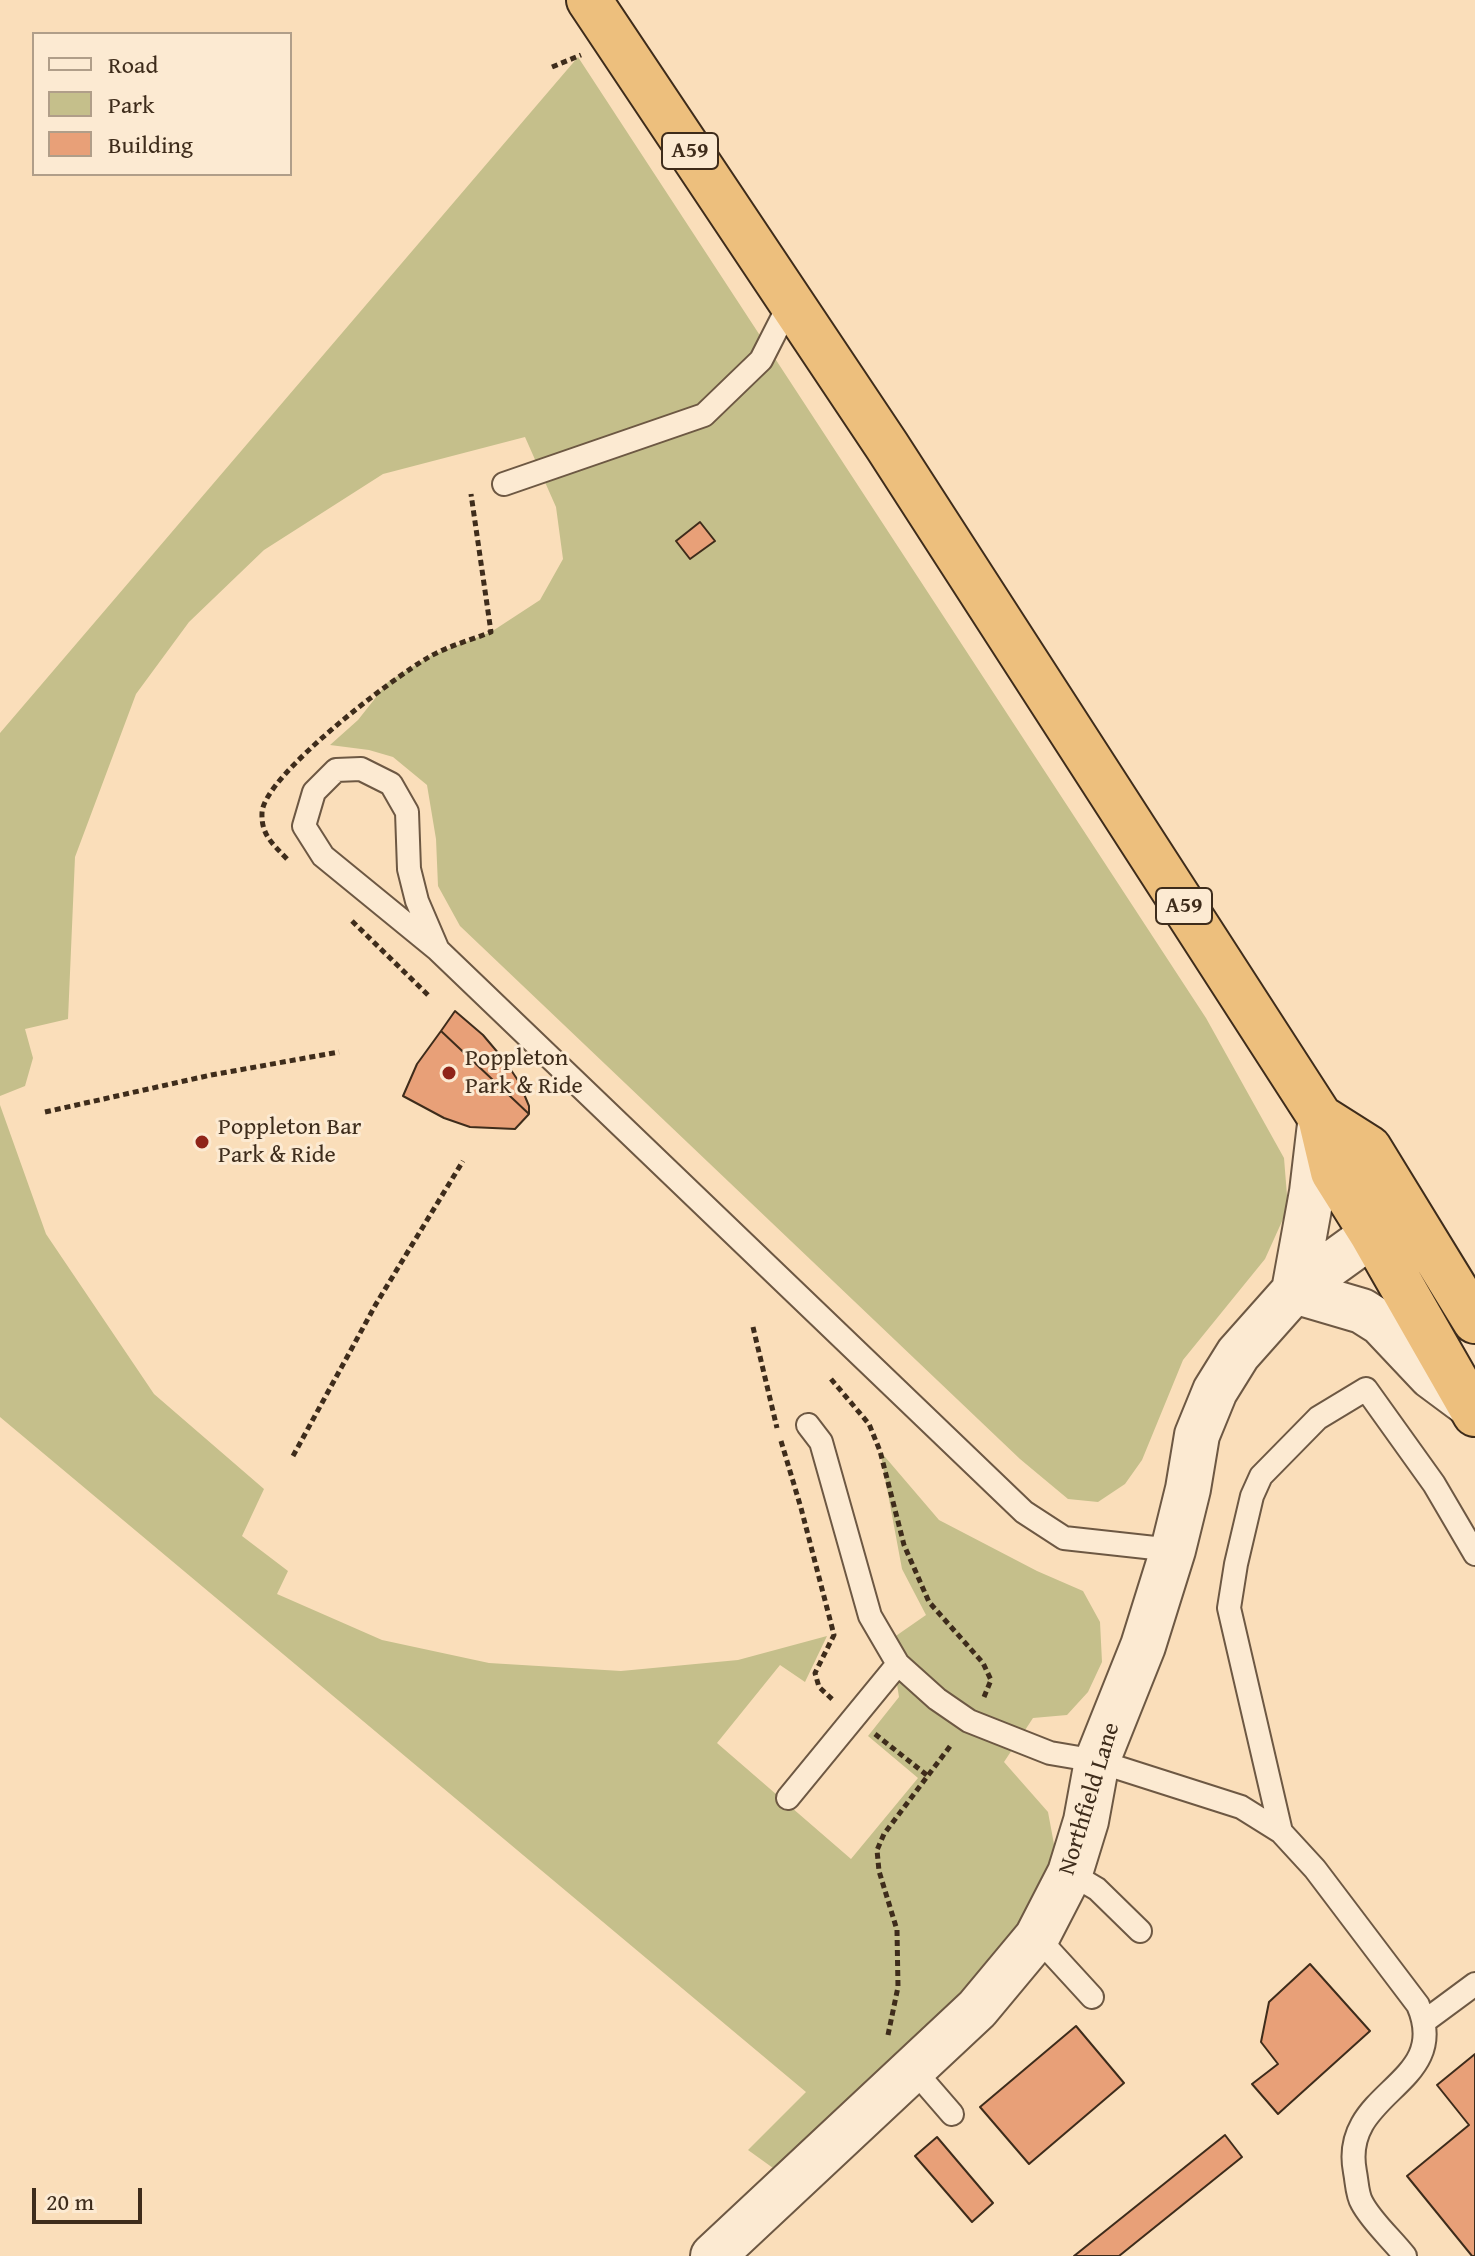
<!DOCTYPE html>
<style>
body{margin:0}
#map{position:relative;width:1475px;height:2256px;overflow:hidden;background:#fadeba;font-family:"Gentium Book Plus",serif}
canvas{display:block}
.legend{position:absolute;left:32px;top:32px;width:260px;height:144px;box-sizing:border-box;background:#fcead2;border:2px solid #b09e89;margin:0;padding:10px 14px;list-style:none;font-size:24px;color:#3e2c1b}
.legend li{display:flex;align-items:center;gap:16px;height:40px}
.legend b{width:40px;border:2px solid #b09e89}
.scale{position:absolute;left:32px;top:2188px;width:110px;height:36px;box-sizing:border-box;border:4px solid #3e2c1b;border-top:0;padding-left:10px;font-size:24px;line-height:28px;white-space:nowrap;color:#3e2c1b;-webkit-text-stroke:6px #fcead2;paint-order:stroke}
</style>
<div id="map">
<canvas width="1475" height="2256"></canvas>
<ul class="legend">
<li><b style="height:10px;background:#fcead2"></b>Road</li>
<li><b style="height:22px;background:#c5bf8b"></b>Park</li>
<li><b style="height:22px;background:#e8a078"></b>Building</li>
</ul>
<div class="scale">20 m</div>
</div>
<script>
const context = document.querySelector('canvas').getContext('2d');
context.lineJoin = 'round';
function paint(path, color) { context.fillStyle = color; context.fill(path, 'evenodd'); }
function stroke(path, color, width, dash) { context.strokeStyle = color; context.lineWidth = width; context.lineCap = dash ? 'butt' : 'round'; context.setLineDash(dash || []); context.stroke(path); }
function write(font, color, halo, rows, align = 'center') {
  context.font = font + ' "Gentium Book Plus",serif'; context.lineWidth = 6; context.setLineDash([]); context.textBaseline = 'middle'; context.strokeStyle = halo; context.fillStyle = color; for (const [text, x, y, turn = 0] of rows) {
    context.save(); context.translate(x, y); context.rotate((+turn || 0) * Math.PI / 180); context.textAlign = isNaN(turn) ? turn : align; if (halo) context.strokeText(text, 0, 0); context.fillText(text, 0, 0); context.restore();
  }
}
const green = new Path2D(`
 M578 57 1206 1018 1284 1158 1288 1208 1265 1259 1183 1360 1142 1460 1125 1484 1098 1502 1068 1499 1020 1459 460 926 438 886 436 839 427 785 393 757 369 750 330 745 358 720 388 682 432 655 491 632 540 600 563 559 556 507 525 437 383 474 264 550 189 622 136 694 75 857 68 1019 25 1029 33 1058 25 1086 0 1096V733Z
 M0 1105 46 1234 154 1394 264 1489 242 1536 288 1571 277 1594 382 1640 489 1663 621 1671 738 1660 827 1636 805 1682 780 1665 717 1743 851 1859 918 1778 868 1736 899 1697 890 1640 926 1615 902 1569 880 1451 939 1520 1037 1571 1083 1591 1100 1622 1102 1662 1088 1692 1067 1715 1033 1718 1004 1762 1048 1812 1056 1855 1035 1908 965 1998 773 2168 748 2150 806 2092 0 1417Z`);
const building = new Path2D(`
 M700 522 715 541 690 559 676 541Z
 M455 1011 483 1035 505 1061 519 1082 529 1106V1114L441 1031Z
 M441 1031 529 1114 515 1129 470 1127 444 1118 403 1096 417 1064Z
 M1310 1964 1370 2031 1278 2114 1252 2084 1278 2064 1261 2042 1269 2002Z
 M1076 2026 1124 2083 1029 2164 980 2107Z
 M1475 2054V2256H1472L1407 2176 1469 2125 1437 2085Z
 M1225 2135 1242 2157 1119 2256H1074Z
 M937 2137 993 2203 972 2222 915 2156Z`);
const path = new Path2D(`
 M552 67 581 55
 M287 859C273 844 261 835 262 813 263 776 394 677 429 657 448 646 471 640 491 632L471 494
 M352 921 429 996
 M45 1112 211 1075 339 1052
 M753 1327 777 1428
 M831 1379 869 1424 880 1451 904 1545 929 1602 983 1663 991 1680 984 1697
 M781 1441 801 1508 834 1635 815 1673 819 1687 833 1700
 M293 1456 376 1304 463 1161
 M875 1734 928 1776
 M888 2035 898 1987 897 1930 879 1871 877 1850 884 1834 951 1745`);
const service = new Path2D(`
 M504 484 704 415 761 360 790 303
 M438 950 417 901 409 869 407 812 391 784 361 769 336 770 314 792 304 826 323 856 438 950 1024 1512 1064 1538 1173 1550
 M808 1425 821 1442 870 1616 898 1664 937 1699 969 1721 1050 1753 1097 1761 1241 1807 1281 1832 1315 1869 1418 2005C1453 2086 1339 2090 1355 2172 1357 2182 1357 2195 1362 2203 1372 2222 1392 2239 1405 2256
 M788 1798 898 1664
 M1281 1832 1229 1608 1236 1564 1252 1496 1261 1476 1318 1418 1366 1389 1434 1484 1475 1554
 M1070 1873 1097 1889 1140 1931
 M1037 1937 1092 1997
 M1425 2021 1475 1984
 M913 2069 952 2114`);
const minor = new Path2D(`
 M1294 1291 1362 1311 1381 1323 1431 1376 1466 1402
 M1294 1291 1312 1192 1320 1124
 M713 2256 977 2009 1037 1937 1070 1873 1086 1821 1097 1761 1143 1646 1173 1550 1188 1489 1197 1435 1215 1391 1238 1354 1294 1291 1402 1213`);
const trunk = new Path2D(`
 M589 0 887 446 1320 1117 1333 1172 1372 1234 1475 1414
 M1320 1117 1369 1148 1475 1321`);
const markers = [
 [449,1073,8,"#8f2418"],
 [202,1142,8,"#8f2418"]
];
const shields = [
 [690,151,56],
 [1184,906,56]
];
const shieldNames = [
 ["A59",690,151],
 ["A59",1184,906]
];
const poiNames = [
 ["Poppleton",465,1059],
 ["Park & Ride",465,1087],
 ["Poppleton Bar",218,1128],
 ["Park & Ride",218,1156]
];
const streetNames = [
 ["Northfield Lane",1090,1799,-73]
];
paint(green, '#c5bf8b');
paint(building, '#e8a078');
stroke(building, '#3e2c1b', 2);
stroke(service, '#6d5843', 26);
stroke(minor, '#6d5843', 48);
stroke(trunk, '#3e2c1b', 48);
stroke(path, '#3e2c1b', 5, [6, 4]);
stroke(service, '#fcead2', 22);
stroke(minor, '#fcead2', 44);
stroke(trunk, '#edbf7d', 44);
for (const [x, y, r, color] of markers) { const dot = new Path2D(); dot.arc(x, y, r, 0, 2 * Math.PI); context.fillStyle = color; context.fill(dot); stroke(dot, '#fcead2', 3); }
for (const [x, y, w] of shields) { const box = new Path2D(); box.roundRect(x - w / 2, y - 18, w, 36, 6); context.fillStyle = '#fcead2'; context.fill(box); stroke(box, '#3e2c1b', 2); }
write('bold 22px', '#3e2c1b', null, shieldNames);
write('24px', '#3e2c1b', '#fcead2', poiNames, 'left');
write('24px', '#3e2c1b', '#fcead2', streetNames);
</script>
